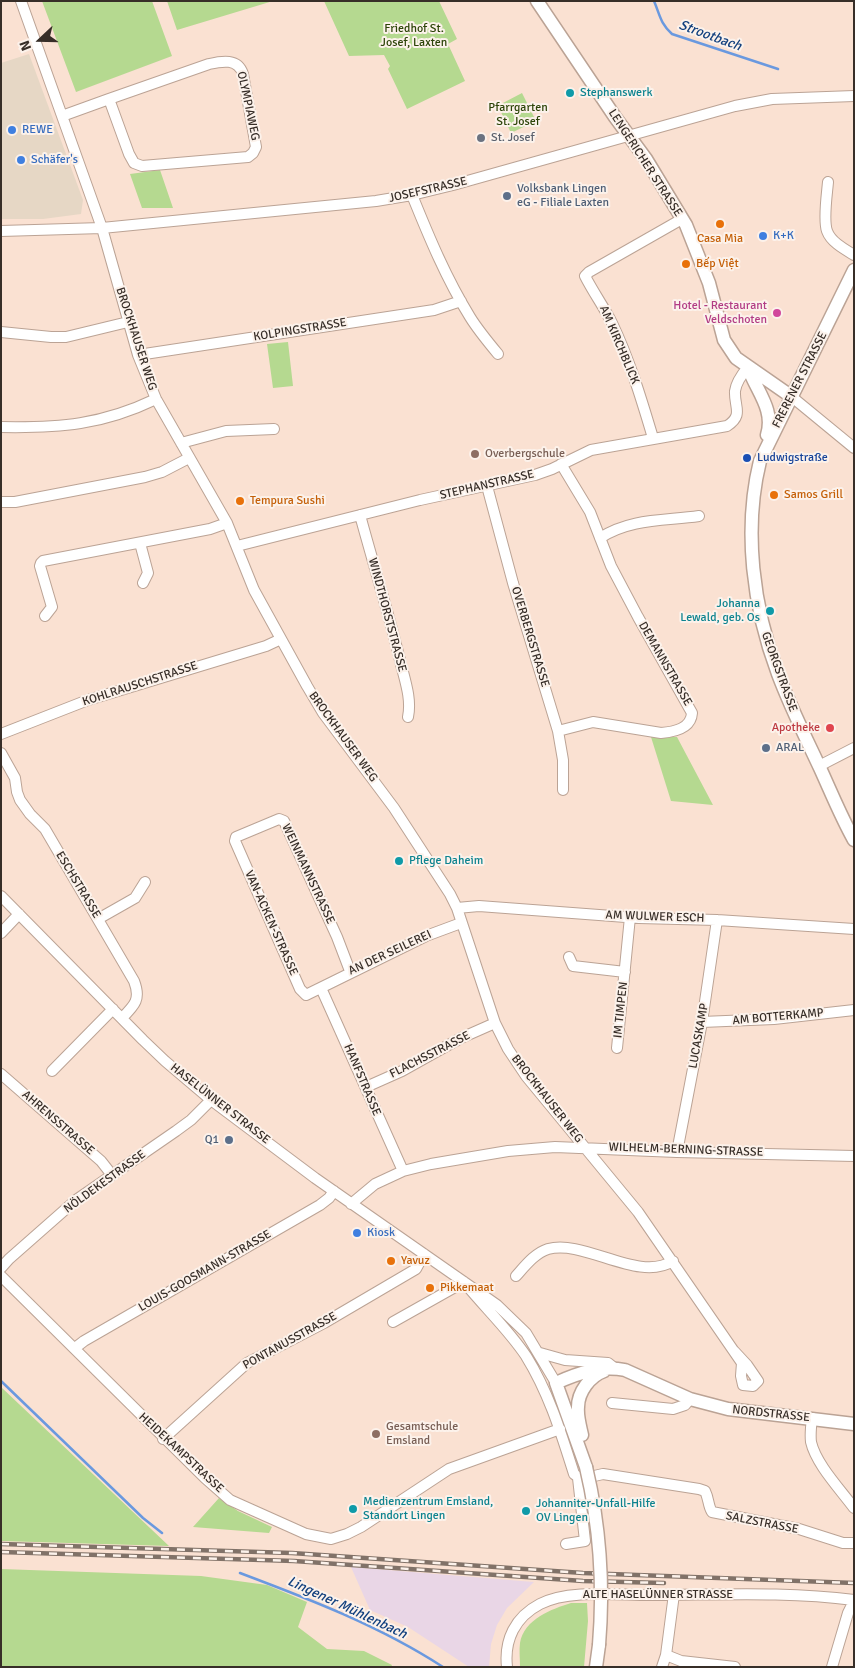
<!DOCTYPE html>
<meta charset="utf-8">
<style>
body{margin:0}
#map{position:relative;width:855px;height:1668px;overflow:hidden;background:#fae1d2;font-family:Signika,sans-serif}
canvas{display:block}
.frame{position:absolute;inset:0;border:2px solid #372e28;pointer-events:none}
.north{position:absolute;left:15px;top:15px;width:50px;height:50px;-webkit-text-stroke:4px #fcf2eb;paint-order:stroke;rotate:249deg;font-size:14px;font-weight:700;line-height:20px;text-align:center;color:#372e28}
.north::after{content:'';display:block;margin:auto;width:18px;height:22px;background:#372e28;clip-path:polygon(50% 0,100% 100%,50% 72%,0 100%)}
</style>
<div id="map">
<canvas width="855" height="1668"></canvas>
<div class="frame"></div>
<div class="north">N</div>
</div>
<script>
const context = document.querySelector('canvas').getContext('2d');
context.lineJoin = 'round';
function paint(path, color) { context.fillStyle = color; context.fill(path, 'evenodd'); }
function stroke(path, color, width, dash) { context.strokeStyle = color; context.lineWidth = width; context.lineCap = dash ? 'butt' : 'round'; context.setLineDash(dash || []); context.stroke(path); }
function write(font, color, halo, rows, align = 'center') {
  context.font = font + ' Signika,sans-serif'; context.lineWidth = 4; context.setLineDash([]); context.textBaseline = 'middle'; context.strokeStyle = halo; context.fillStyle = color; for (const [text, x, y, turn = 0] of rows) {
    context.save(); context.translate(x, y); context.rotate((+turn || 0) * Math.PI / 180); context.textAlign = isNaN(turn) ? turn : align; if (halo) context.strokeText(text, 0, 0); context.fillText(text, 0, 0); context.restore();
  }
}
const commercial = new Path2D(`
 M29 54 83 200 81 214 43 219H1V63Z`);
const industrial = new Path2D(`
 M351 1567 534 1582 507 1608 497 1625 491 1644 489 1667H469L408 1627 370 1610Z`);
const green = new Path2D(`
 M42 1H152L172 56 76 92Z
 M167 1H273L177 30Z
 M324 1H439L457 39 448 44 465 81 407 109 388 69 390 66 384 55 349 56Z
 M522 93 536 121 511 133 499 108 501 104Z
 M160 170 173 208H142L130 174Z
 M288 342 293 386 273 388 267 344Z
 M651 737H677L713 805 671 801Z
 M1 1387 169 1546 1 1541Z
 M219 1498 238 1511 272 1527 269 1533 193 1527Z
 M1 1569 201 1576 267 1585 307 1602 298 1627 327 1649 364 1651 392 1665 391 1667H1Z
 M571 1603H587L588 1621 584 1667H520C520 1659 519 1650 520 1643 524 1619 552 1609 571 1603Z`);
const stream = new Path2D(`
 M654 1C660 15 660 23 672 34L778 69
 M1 1381 143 1518 162 1533
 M240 1573C309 1599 380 1626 443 1667`);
const minor = new Path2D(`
 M21 1 102 228 138 355 156 399 227 523 254 590 307 686 323 713 394 808 450 894 457 908 495 1023 508 1049 526 1076 638 1212 742 1363 741 1376 743 1385 753 1386 758 1381 747 1365 734 1351
 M62 116 109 99 129 154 134 163 142 166 248 157 253 153 256 147 243 74C238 58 222 61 209 64L109 99
 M828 182C827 194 823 220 827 231 831 242 844 249 854 255
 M412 195C429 237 446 278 470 317 478 330 488 342 498 354
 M1 231 102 228 376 201 412 195 453 185 735 106 772 99 854 96
 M1 332 51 337H66L128 322
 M138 355 434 310 461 301
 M792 397 854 448
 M1 427C60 428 102 425 156 399
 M653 438C642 401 629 358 612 323 604 307 593 292 585 276L589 272 682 219
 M181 443 226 431 274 429
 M487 486 513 583 558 731 563 760V790
 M1 502H15L145 477 162 472 189 458
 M360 515C373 563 388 611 400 660 404 678 412 698 408 717
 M600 538C631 518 665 521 699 516
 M140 543 148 573 143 583
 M237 546 420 500 535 475 552 469 591 450 727 426C744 415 734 407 735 391 736 383 743 373 748 367
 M45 616 52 607 40 566 41 563 43 561 210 529 227 523
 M558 731 593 722 661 733C674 732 691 729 692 713L638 617 611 566 590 512 561 464
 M1 734 88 700 266 646 281 639
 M1 753 15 778 17 792 20 800 30 814 45 829 134 981C141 999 135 1005 122 1018
 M819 766 854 748
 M1 896 143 1040 165 1061 211 1100 315 1178 497 1305 526 1333 556 1383
 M457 908 479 906 639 918 717 920 854 929
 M98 919 135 898 145 882
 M1 933 19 914
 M569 957 573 966 625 972
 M350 971 337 937 284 821 279 819 236 837 235 841 300 989 306 995 426 936 461 923
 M321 988 403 1171
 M702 1022 774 1019 854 1010
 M617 1048 630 917
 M52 1071 113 1009
 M1 1074 101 1161 112 1175
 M366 1087 402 1071 461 1038 495 1023
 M677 1152 702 1022 717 920
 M351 1204 375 1184 403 1171 431 1164 508 1151 555 1147 677 1152 854 1156
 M1 1268 9 1259 76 1200 176 1131 191 1120 211 1100
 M1 1276 205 1478 230 1500 306 1534 331 1539 347 1534 361 1527 449 1469 560 1429
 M516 1276C525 1266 535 1253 548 1249 585 1239 638 1283 673 1261
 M393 1322 464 1282C484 1307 508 1329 526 1356 549 1393 561 1433 574 1474L581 1479 603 1474 699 1489 705 1491C709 1499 708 1506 712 1512L799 1529 843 1543H854
 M75 1348 84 1341 320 1205 329 1198 334 1191
 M540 1353 565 1360 608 1363 613 1367
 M612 1403 673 1409 685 1405 690 1399
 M812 1418C811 1426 810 1434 811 1442 816 1464 840 1489 854 1508
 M163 1439 247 1363 324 1323 416 1269 424 1254
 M566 1544 585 1541 578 1478
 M666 1655 681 1661 735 1667
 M507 1667C504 1640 515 1617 540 1604 568 1589 617 1595 649 1595 717 1595 786 1591 854 1600
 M662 1667 666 1655 674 1594
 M832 1667 848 1613 854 1601`);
const major = new Path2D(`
 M537 1 615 117 646 159 686 225 709 283 724 340 736 358 792 397
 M854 270 760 461C743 530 753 607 778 674 790 706 805 736 820 768 831 792 841 817 854 840
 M748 367C756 391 775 409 767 435
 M582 1435C580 1426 577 1416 578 1407 578 1392 590 1376 604 1371
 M586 1467 556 1383C578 1373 601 1365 625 1370L690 1399 728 1409 854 1424
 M596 1667 599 1645`);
const rail = new Path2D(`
 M1 1544 292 1553 583 1573 854 1583
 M1 1552 294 1561 583 1581 664 1583`);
const majorBridge = new Path2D(`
 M586 1467C600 1526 604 1585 599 1645`);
const markers = [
 [570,93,5,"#0f9aa8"],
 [12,130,5,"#3f7fe0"],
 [481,138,5,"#6b7280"],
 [21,160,5,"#3f7fe0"],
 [507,196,5,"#5c6f8a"],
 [720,224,5,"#e8710a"],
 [763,236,5,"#3f7fe0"],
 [686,264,5,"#e8710a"],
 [777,313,5,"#d1479c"],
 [475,454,5,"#8d6e63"],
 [747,458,5,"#1a4fb4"],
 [774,495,5,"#e8710a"],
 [240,501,5,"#e8710a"],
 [770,611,5,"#0f9aa8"],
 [830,728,5,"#e0444e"],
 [766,748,5,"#5c6f8a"],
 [399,861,5,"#0f9aa8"],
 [229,1140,5,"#5c6f8a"],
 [357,1233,5,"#3f7fe0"],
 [391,1261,5,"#e8710a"],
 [430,1288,5,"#e8710a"],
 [376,1434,5,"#8d6e63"],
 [353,1509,5,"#0f9aa8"],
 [526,1511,5,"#0f9aa8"]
];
const parkNames = [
 ["Friedhof St.",414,29],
 ["Josef, Laxten",414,43],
 ["Pfarrgarten",518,108],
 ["St. Josef",518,122]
];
const cultureNames = [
 ["Stephanswerk",580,93],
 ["Johanna",760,604,"right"],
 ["Lewald, geb. Os",760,618,"right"],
 ["Pflege Daheim",409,861],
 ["Medienzentrum Emsland,",363,1502],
 ["Standort Lingen",363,1516],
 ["Johanniter-Unfall-Hilfe",536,1504],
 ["OV Lingen",536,1518]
];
const streetNames = [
 ["OLYMPIAWEG",248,106,78],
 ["LENGERICHER STRASSE",645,163,57],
 ["JOSEFSTRASSE",428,190,-13],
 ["KOLPINGSTRASSE",300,330,-9],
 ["BROCKHAUSER WEG",136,339,72],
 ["AM KIRCHBLICK",619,345,67],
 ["FRERENER STRASSE",800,380,-63],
 ["STEPHANSTRASSE",487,485,-13],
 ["WINDTHORSTSTRASSE",387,615,75],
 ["OVERBERGSTRASSE",530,637,73],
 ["DEMANNSTRASSE",665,664,60],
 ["GEORGSTRASSE",779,672,70],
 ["KOHLRAUSCHSTRASSE",140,684,-18],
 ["BROCKHAUSER WEG",343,737,54],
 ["WEINMANNSTRASSE",308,874,65],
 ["ESCHSTRASSE",78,885,59],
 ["AM WULWER ESCH",655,917,2],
 ["VAN-ACKEN-STRASSE",271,923,66],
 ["AN DER SEILEREI",390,953,-25],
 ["IM TIMPEN",621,1010,-84],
 ["AM BOTTERKAMP",778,1017,-5],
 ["LUCASKAMP",699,1036,-80],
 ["FLACHSSTRASSE",430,1055,-27],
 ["HANFSTRASSE",362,1080,67],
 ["BROCKHAUSER WEG",547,1099,52],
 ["HASELÜNNER STRASSE",220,1104,38],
 ["AHRENSSTRASSE",58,1123,41],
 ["WILHELM-BERNING-STRASSE",686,1150,2],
 ["NÖLDEKESTRASSE",105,1182,-36],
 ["LOUIS-GOOSMANN-STRASSE",205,1271,-30],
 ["PONTANUSSTRASSE",290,1341,-29],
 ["NORDSTRASSE",771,1414,6],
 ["HEIDEKAMPSTRASSE",181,1453,43],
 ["SALZSTRASSE",762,1523,11],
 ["ALTE HASELÜNNER STRASSE",658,1595]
];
const shopNames = [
 ["REWE",22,130],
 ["Schäfer's",31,160],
 ["K+K",773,236],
 ["Kiosk",367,1233]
];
const worshipNames = [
 ["St. Josef",491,138]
];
const serviceNames = [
 ["Volksbank Lingen",517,189],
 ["eG - Filiale Laxten",517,203],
 ["ARAL",776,748],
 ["Q1",219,1140,"right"]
];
const foodNames = [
 ["Casa Mia",720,239,"center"],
 ["Bếp Việt",696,264],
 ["Samos Grill",784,495],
 ["Tempura Sushi",250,501],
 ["Yavuz",401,1261],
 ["Pikkemaat",440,1288]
];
const hotelNames = [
 ["Hotel - Restaurant",767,306],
 ["Veldschoten",767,320]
];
const educationNames = [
 ["Overbergschule",485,454],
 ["Gesamtschule",386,1427],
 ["Emsland",386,1441]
];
const transitNames = [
 ["Ludwigstraße",757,458]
];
const healthNames = [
 ["Apotheke",820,728]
];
const waterNames = [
 ["Strootbach",710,36,20],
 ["Lingener Mühlenbach",347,1608,25]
];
paint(commercial, '#e6d7c5');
paint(industrial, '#e9d6e6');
paint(green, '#b5d990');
stroke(stream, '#6a99df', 2.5);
stroke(minor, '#bba395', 12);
stroke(major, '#bba395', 15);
stroke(minor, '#fff', 10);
stroke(major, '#fff', 12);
stroke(rail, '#817268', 4.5);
stroke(rail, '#fcf2eb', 2.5, [8]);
stroke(majorBridge, '#bba395', 15, []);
stroke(majorBridge, '#fff', 12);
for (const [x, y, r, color] of markers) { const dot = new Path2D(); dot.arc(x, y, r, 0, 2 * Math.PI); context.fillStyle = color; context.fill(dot); stroke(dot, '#fcf2eb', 2); }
write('12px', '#2c4408', '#fcf2eb', parkNames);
write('12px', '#0d838f', '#fcf2eb', cultureNames, 'left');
write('12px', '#372e28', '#fcf2eb', streetNames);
write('12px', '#366cbe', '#fcf2eb', shopNames, 'left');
write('12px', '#5b616d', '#fcf2eb', worshipNames, 'left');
write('12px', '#4e5e75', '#fcf2eb', serviceNames, 'left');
write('12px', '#c56008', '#fcf2eb', foodNames, 'left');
write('12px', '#b23c85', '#fcf2eb', hotelNames, 'right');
write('12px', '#785e54', '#fcf2eb', educationNames, 'left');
write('12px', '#164399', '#fcf2eb', transitNames, 'left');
write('12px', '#be3a42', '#fcf2eb', healthNames, 'right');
write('italic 14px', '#12407e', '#fcf2eb', waterNames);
</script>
